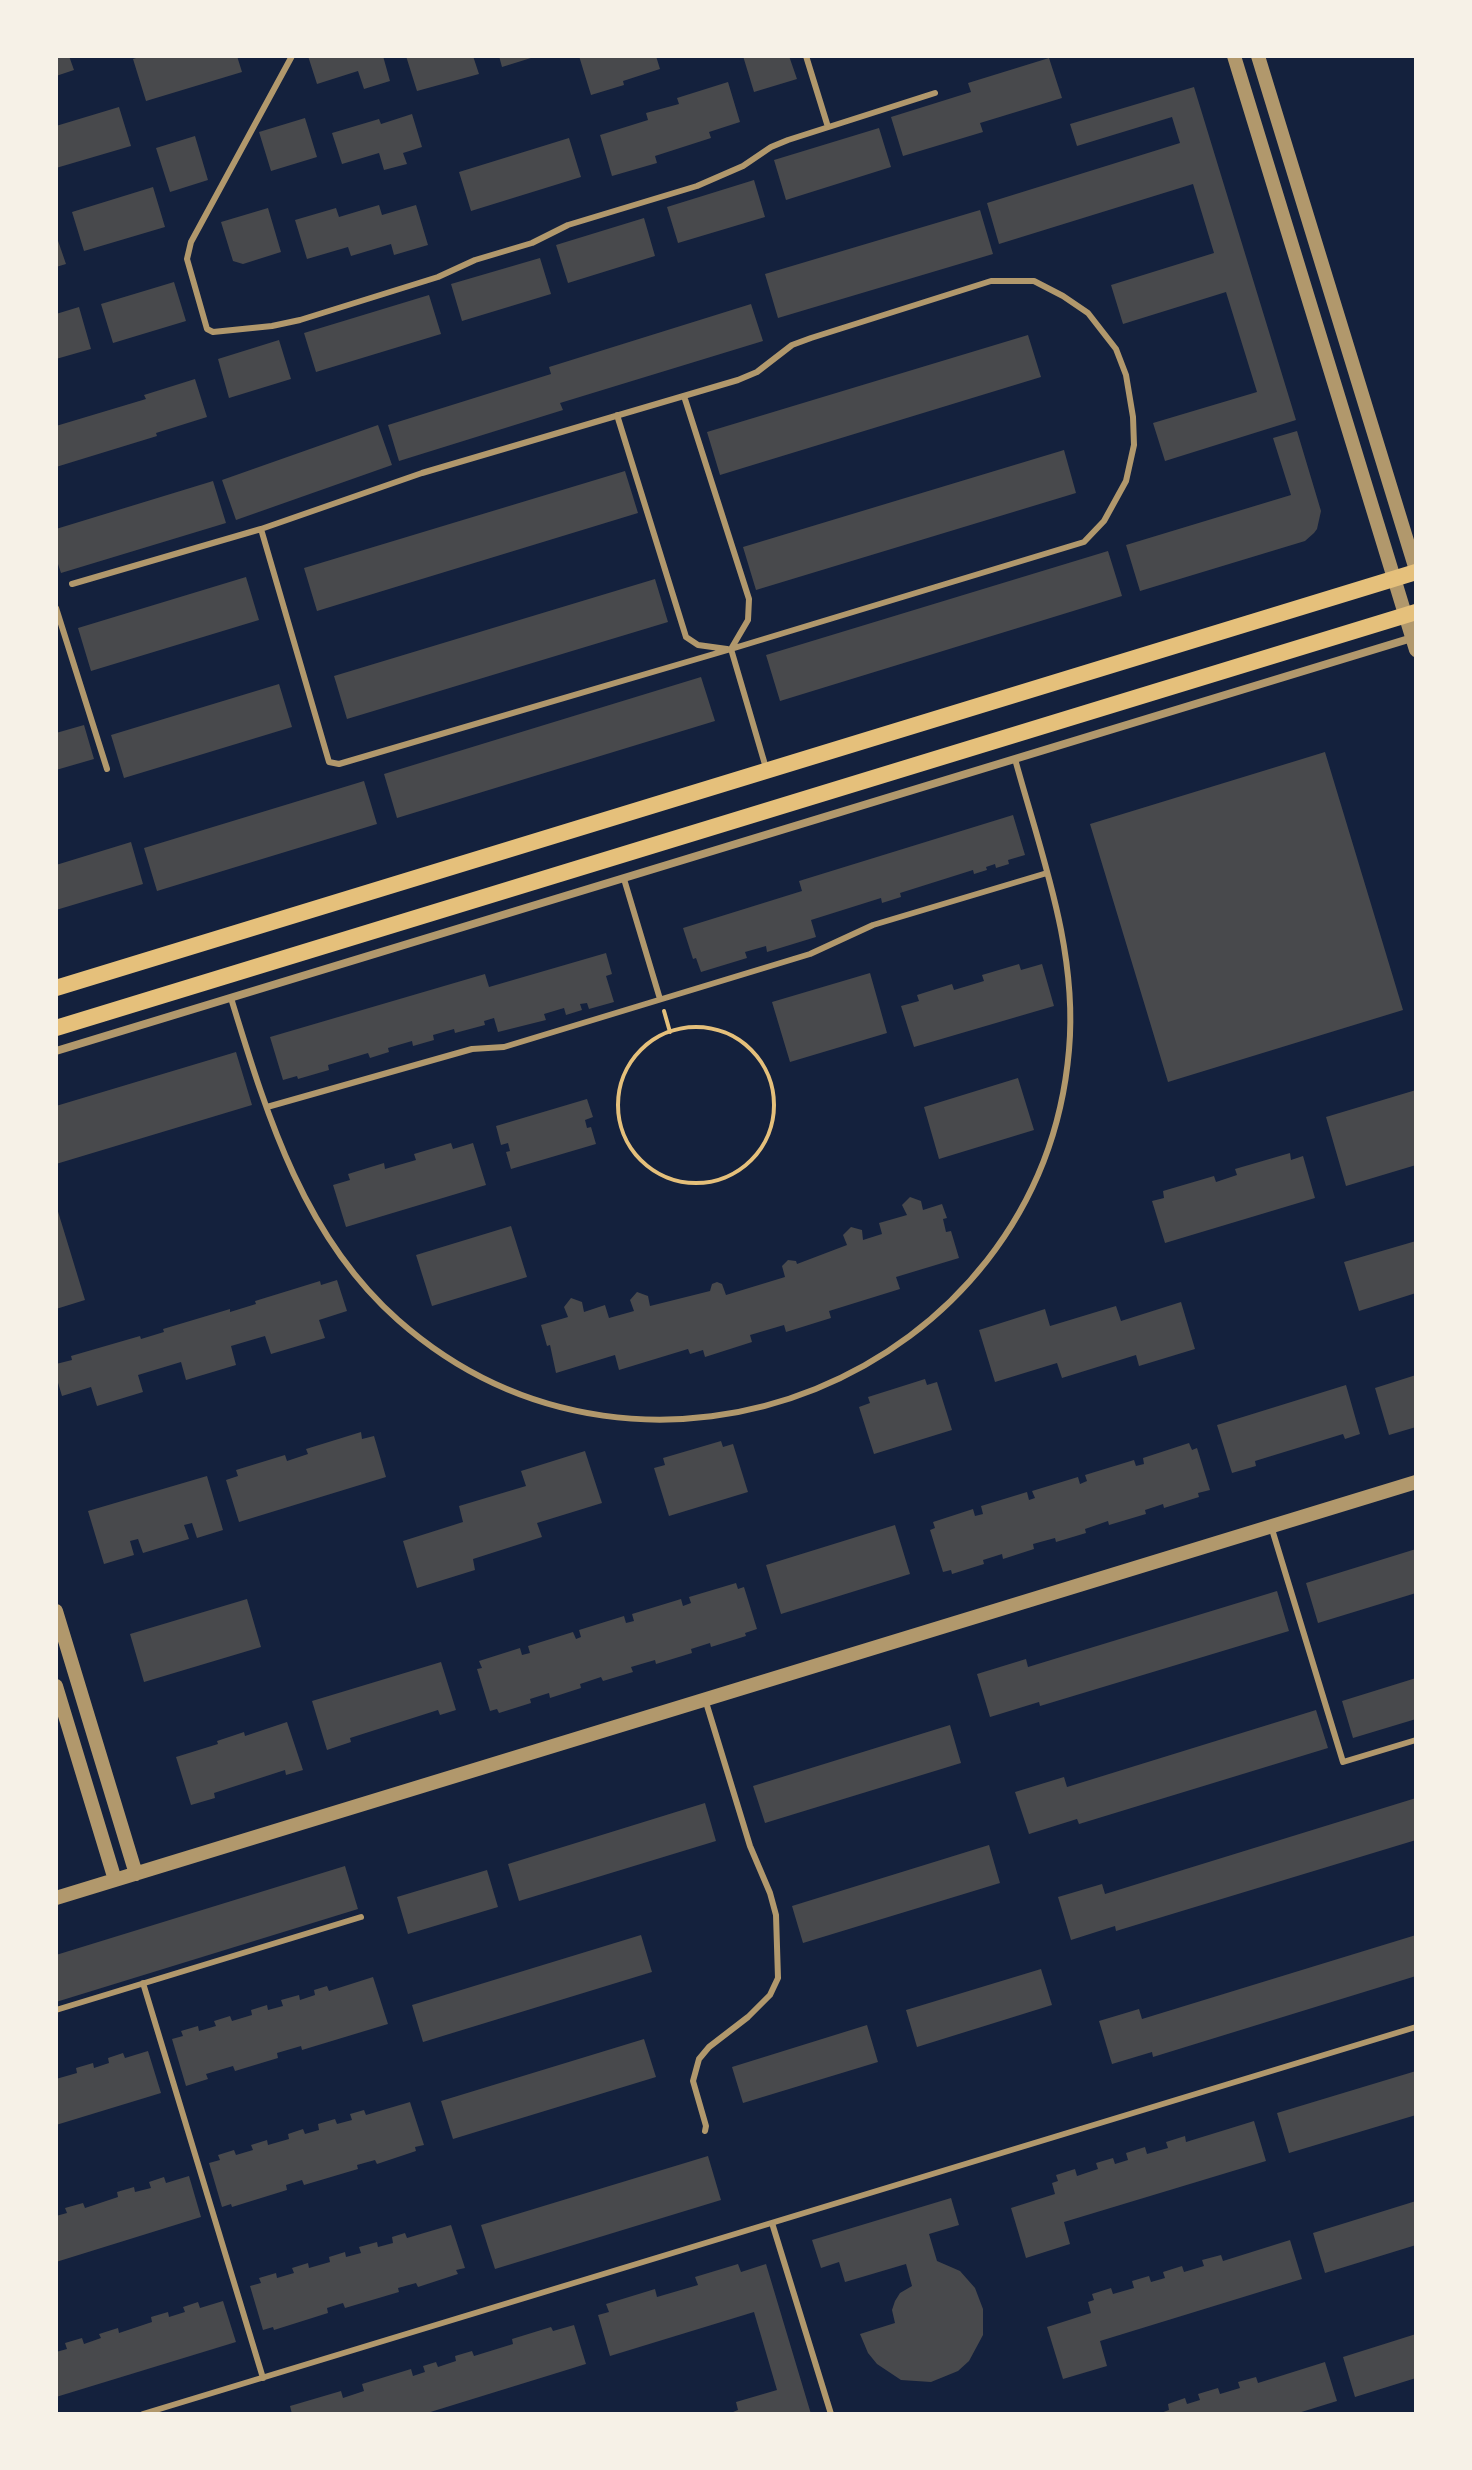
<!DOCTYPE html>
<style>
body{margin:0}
#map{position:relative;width:1472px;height:2470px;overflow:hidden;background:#14213d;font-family:Barlow,sans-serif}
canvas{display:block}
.frame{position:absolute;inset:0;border:58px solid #f6f1e7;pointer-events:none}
</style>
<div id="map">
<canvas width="1472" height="2470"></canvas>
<div class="frame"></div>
</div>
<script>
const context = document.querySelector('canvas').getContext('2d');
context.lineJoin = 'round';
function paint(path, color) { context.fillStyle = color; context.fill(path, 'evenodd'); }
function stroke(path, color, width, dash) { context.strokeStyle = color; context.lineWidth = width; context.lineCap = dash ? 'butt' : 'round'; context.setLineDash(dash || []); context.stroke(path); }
const building = new Path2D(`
 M56 56H69L74 70 56 76Z
 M142 56H237L242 72 146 101 133 59Z
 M308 56H383L390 81 364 89 358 71 317 84Z
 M406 56H473L479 74 417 91Z
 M499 56H530L531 58 502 67Z
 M579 56H656L660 69 623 81 624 85 591 95Z
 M743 56H789L797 79 754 92Z
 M1049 58 1062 98 980 123 983 132 903 156 891 117 971 92 968 83Z
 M728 82 740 122 709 132 711 138 655 156 657 163 612 176 600 135 648 120 646 113 679 104 677 98Z
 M1194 87 1296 420 1165 461 1153 423 1257 392 1226 292 1123 324 1111 285 1214 253 1193 184 999 244 987 203 1180 143 1172 117 1077 146 1070 124Z
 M119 107 131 146 56 168V126Z
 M412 114 422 147 403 153 407 164 384 170 379 153 342 164 332 133 379 119 381 124Z
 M305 118 317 157 271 171 259 132Z
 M879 128 891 167 786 200 774 160Z
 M195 136 208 180 170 192 156 148Z
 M569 138 581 177 471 211 459 172Z
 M754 180 765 217 678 243 667 207Z
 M153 187 165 227 84 251 72 212Z
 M379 205 382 215 416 205 428 245 394 255 391 244 351 256 348 247 307 259 295 220 336 208 339 217Z
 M268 208 281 252 243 264 233 261 221 222Z
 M980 210 993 254 778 318 765 274Z
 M644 218 655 256 568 283 556 245Z
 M56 235 66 264 56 267Z
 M540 258 551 294 462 321 451 284Z
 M174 282 186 321 113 343 101 304Z
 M429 295 441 334 316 372 304 333Z
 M751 304 763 341 560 403 563 410 399 461 388 425 551 374 549 367Z
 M79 307 91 349 56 359V314Z
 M1028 335 1041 377 720 475 707 432Z
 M279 340 291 379 229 398 218 359Z
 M195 379 207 417 156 433 157 436 56 467V426L146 399 144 395Z
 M378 425 392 465 236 520 222 480Z
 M1297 431 1321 511 1317 529 1314 533 1305 541 1140 591 1126 545 1291 495 1273 438Z
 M1064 450 1076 493 756 590 743 547Z
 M625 471 638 513 317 611 304 568Z
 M213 481 226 523 61 573 56 558V529Z
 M1108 551 1122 596 780 701 766 655Z
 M246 577 259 620 91 671 78 628Z
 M655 579 668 622 347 719 334 676Z
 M701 677 715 721 397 818 384 774Z
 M279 684 292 727 124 778 111 735Z
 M84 725 94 759 56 770V733Z
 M1325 752 1403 1010 1168 1082 1090 824Z
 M364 781 377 824 157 891 144 848Z
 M1013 815 1025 855 1008 860 1009 864 996 868 995 864 986 867 987 870 974 874 973 870 900 893 901 897 882 903 881 898 811 920 816 937 767 952 766 946 745 952 747 958 701 972 696 958 693 959 683 928 802 891 799 881Z
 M131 842 143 884 56 910V865Z
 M606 953 612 974 606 976 614 1002 589 1009 587 1003 580 1004 582 1010 566 1015 564 1008 544 1014 546 1020 498 1032 494 1018 484 1021 485 1025 455 1033 454 1029 433 1035 434 1040 413 1046 412 1041 388 1048 389 1052 370 1058 368 1053 328 1065 329 1070 298 1079 297 1076 283 1080 270 1037 485 974 489 987Z
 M1019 964 1021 970 1042 964 1054 1006 914 1047 901 1006 919 1001 917 995 952 984 954 990 984 981 982 975Z
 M870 973 887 1033 790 1062 772 1002Z
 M236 1052 252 1105 56 1164V1106Z
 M1018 1078 1034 1130 939 1159 924 1107Z
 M1416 1090V1165L1346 1186 1326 1117Z
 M587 1099 593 1117 585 1120 587 1128 591 1127 596 1144 511 1169 506 1152 510 1151 508 1143 501 1145 496 1126Z
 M451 1143 453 1149 473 1143 486 1185 346 1227 333 1185 350 1180 348 1174 384 1163 385 1169 416 1160 414 1154Z
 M1290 1153 1291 1160 1303 1156 1315 1198 1165 1243 1152 1201 1164 1198 1163 1191 1214 1176 1216 1182 1237 1175 1235 1169Z
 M910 1197 921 1201 923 1210 942 1204 947 1218 943 1219 946 1232 951 1231 959 1258 896 1277 900 1289 829 1311 831 1318 786 1332 784 1325 750 1335 752 1342 705 1357 703 1350 690 1354 688 1349 619 1370 615 1355 556 1373 550 1345 547 1346 541 1325 568 1317 564 1307 571 1298 582 1302 584 1312 605 1305 609 1318 634 1311 630 1300 637 1292 648 1296 650 1306 710 1291 712 1284 717 1282 722 1284 726 1295 785 1277 782 1266 788 1260 796 1261 797 1264 847 1245 843 1235 851 1227 862 1230 863 1240 882 1234 879 1223 907 1215 902 1205Z
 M56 1205 85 1300 56 1309Z
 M511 1226 527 1277 432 1306 416 1255Z
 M1416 1241V1293L1359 1311 1344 1262Z
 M337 1280 347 1311 319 1320 325 1338 271 1354 265 1336 231 1346 236 1365 186 1380 181 1362 138 1375 143 1392 97 1406 91 1387 62 1396 56 1376V1364L72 1360 71 1356 140 1336 141 1339 164 1332 163 1329 230 1309V1312L256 1304 255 1301 320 1281 321 1285Z
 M1181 1302 1195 1349 1139 1366 1136 1355 1062 1378 1057 1363 995 1382 979 1330 1045 1309 1050 1326 1116 1306 1121 1321Z
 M1416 1375V1427L1389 1435 1375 1388Z
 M925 1379 927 1385 937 1382 952 1430 874 1454 859 1407 870 1403 868 1397Z
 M1346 1385 1360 1434 1345 1439 1343 1434 1255 1461 1256 1466 1232 1473 1217 1425Z
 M361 1432 362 1439 374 1436 386 1477 239 1522 226 1480 238 1476 236 1470 285 1455 287 1461 308 1454 306 1449Z
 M721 1441 723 1447 733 1444 748 1492 669 1516 654 1468 665 1465 663 1458Z
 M1189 1443 1192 1450 1197 1448 1210 1490 1198 1493 1199 1497 1164 1508 1163 1504 1145 1510 1146 1514 1109 1525 1108 1521 1085 1529 1086 1533 1056 1542 1055 1538 1033 1544 1034 1549 1003 1559 1002 1554 983 1560 984 1564 952 1574 951 1570 943 1572 930 1530 935 1528 933 1522 973 1509 975 1516 983 1514 981 1506 1027 1492 1029 1500 1035 1498 1032 1491 1078 1477 1080 1484 1087 1481 1085 1475 1134 1460 1136 1466 1144 1464 1143 1458Z
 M585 1451 602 1503 537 1523 542 1537 473 1559 475 1570 417 1588 403 1541 463 1522 459 1506 526 1486 521 1471Z
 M207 1476 223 1530 197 1538 192 1523 184 1525 189 1539 143 1553 138 1539 130 1541 134 1555 104 1564 88 1511Z
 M895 1525 910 1574 781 1614 766 1565Z
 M1416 1549V1593L1318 1623 1306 1583Z
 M736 1583 738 1589 744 1587 757 1629 745 1633 746 1636 711 1647 710 1643 691 1649 692 1653 656 1664 655 1660 631 1667 633 1672 603 1681 601 1677 580 1684 581 1688 550 1698 549 1693 530 1699 531 1703 499 1713 497 1709 490 1711 477 1669 482 1668 479 1661 520 1648 522 1655 530 1653 528 1646 573 1632 576 1639 581 1637 579 1630 624 1616 626 1623 634 1621 632 1614 681 1599 683 1606 691 1603 689 1597Z
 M1277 1591 1289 1631 1040 1706 1039 1702 990 1717 977 1674 1026 1659 1028 1667Z
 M247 1599 261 1647 144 1682 130 1634Z
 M441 1662 456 1710 440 1715 438 1710 350 1738 351 1742 327 1750 312 1701Z
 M1416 1678V1719L1353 1738 1342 1701Z
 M1316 1710 1328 1748 1079 1824 1077 1819 1029 1834 1015 1792 1064 1777 1067 1787Z
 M287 1722 303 1770 286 1775 285 1770 214 1793 215 1798 191 1805 176 1757 218 1744 217 1741 244 1732 245 1736Z
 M950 1725 961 1763 765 1823 753 1786Z
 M1416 1798V1840L1116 1931 1115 1926 1071 1940 1058 1897 1102 1884 1105 1894Z
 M705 1803 716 1841 519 1901 508 1864Z
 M989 1845 1000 1883 803 1943 792 1906Z
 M345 1866 358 1909 56 2002V1955Z
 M487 1870 498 1907 408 1934 397 1897Z
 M641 1935 652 1972 423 2042 412 2005Z
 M1416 1935V1976L1153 2057 1152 2052 1112 2064 1099 2021 1139 2009 1142 2019Z
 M1041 1969 1052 2005 917 2047 906 2010Z
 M373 1977 388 2024 302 2050 301 2046 277 2053 278 2058 235 2071 233 2066 206 2074 208 2079 186 2086 172 2039 183 2036 181 2031 198 2026 199 2031 216 2026 214 2021 230 2016 232 2021 252 2015 251 2010 267 2005 268 2010 283 2006 281 2000 299 1995 300 2000 315 1995 314 1990 327 1986 329 1991Z
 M867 2025 878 2062 743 2103 732 2067Z
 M644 2039 656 2077 453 2139 441 2101Z
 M148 2051 161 2093 56 2125V2079L77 2073 76 2068 93 2063 94 2068 109 2063 108 2058 123 2053 125 2058Z
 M1416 2071V2115L1289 2153 1277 2113Z
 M410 2102 424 2145 415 2147 416 2151 377 2164 375 2160 357 2165 358 2169 304 2185 302 2180 286 2185 287 2190 232 2207 231 2204 222 2207 209 2163 220 2160 218 2155 234 2150 236 2155 253 2150 251 2145 267 2140 268 2145 289 2139 288 2134 303 2129 305 2134 319 2130 318 2124 335 2119 337 2124 352 2120 350 2114 364 2110 366 2115Z
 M1254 2121 1266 2161 1064 2222 1070 2244 1026 2258 1011 2208 1055 2194 1052 2183 1058 2181 1056 2175 1075 2169 1077 2176 1098 2169 1096 2163 1113 2158 1115 2164 1128 2160 1126 2153 1145 2147 1147 2154 1168 2148 1166 2142 1185 2136 1186 2142Z
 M708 2156 721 2200 495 2269 481 2225Z
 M189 2176 201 2217 56 2262V2216L67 2213 65 2208 83 2203 85 2208 118 2197 117 2192 134 2187 135 2192 151 2188 149 2182 164 2177 166 2183Z
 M951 2198 959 2225 929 2234 937 2261 960 2271 975 2288 983 2309V2335L969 2361 958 2371 931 2382 901 2380 877 2364 868 2353 860 2334 895 2323 892 2310 895 2301 900 2293 912 2286 906 2264 845 2282 839 2262 821 2268 812 2240Z
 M1416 2201V2245L1325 2273 1313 2233Z
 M451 2225 465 2268 456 2270 458 2274 418 2287 416 2283 398 2288 399 2292 345 2308 343 2303 327 2308 328 2313 274 2330 273 2327 263 2330 250 2286 261 2283 259 2278 276 2273 277 2278 294 2273 292 2268 308 2263 309 2268 330 2262 329 2257 345 2252 346 2257 361 2253 359 2247 377 2242 378 2247 393 2243 392 2237 405 2233 407 2238Z
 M1290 2240 1302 2279 1100 2341 1107 2366 1063 2379 1047 2327 1091 2313 1088 2302 1094 2300 1092 2294 1111 2288 1113 2294 1134 2288 1132 2281 1149 2276 1151 2282 1165 2278 1163 2272 1182 2266 1184 2272 1204 2266 1202 2260 1221 2255 1223 2261Z
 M738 2264 741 2272 766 2264 811 2414H728L738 2410 736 2402 777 2390 754 2312 610 2356 598 2315 609 2312 606 2304 655 2289 657 2297 698 2285 695 2277Z
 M223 2301 236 2342 56 2397V2352L67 2349 65 2343 82 2338 84 2344 101 2338 99 2334 118 2328 119 2333 152 2322 151 2317 168 2312 169 2317 185 2312 183 2307 198 2302 200 2308Z
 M574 2325 586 2364 424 2414H292L290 2406 341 2391 343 2398 364 2391 362 2384 411 2369 413 2376 425 2372 423 2366 436 2362 438 2367 456 2361 455 2356 472 2351 474 2356 513 2344 512 2339 551 2327 553 2331Z
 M1416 2334V2378L1355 2397 1343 2357Z
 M1325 2362 1337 2401 1295 2414H1158L1169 2410 1168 2404 1185 2398 1187 2404 1200 2400 1198 2394 1218 2388 1220 2394 1240 2388 1238 2382 1256 2377 1258 2383Z`);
const path = new Path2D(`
 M664 1011 670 1032
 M618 1105a78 78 0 1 1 156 0a78 78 0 1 1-156 0Z`);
const service = new Path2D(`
 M292 56 191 242 187 259 207 329 213 332 272 326 300 320 438 277 475 260 532 243 568 225 697 186 743 166 771 147 788 140 935 93
 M806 56 828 127
 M684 396 749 599 748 620 731 649
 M617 415 686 637 698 645 727 649
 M72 584 261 529 422 473 738 380 757 372 792 345 811 338 991 281H1034L1063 296 1088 313 1116 349 1126 375 1133 417 1134 445 1126 481 1104 521 1084 542 731 649 339 764 329 762 261 529
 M56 608 107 769
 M731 649 766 768
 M624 879 660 999
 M231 998C267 1115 303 1236 398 1320 645 1538 1041 1376 1069 1050 1078 950 1041 854 1015 759
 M267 1107 472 1049 504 1047 810 954 873 925 1047 873
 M1271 1526 1343 1762 1416 1740
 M705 1699 750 1846 770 1893 776 1915 778 1978 770 1995 748 2017 709 2047 699 2059 693 2081 706 2126 705 2131
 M143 1983 263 2378
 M56 2010 361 1917
 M772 2223 831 2414
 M143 2414 1416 2027`);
const minor = new Path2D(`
 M56 1051 1412 638`);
const tertiary = new Path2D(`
 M1234 56 1416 650
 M1258 56 1416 570
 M56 1611 136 1874
 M56 1686 115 1880
 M56 1898 1416 1482`);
const secondary = new Path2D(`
 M56 988 1416 572
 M56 1028 1416 612`);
paint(building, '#48494c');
stroke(path, '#e5c07b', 4);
stroke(service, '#b1986c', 6);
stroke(minor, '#b1986c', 8);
stroke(tertiary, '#b1986c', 14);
stroke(secondary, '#e5c07b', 16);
</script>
